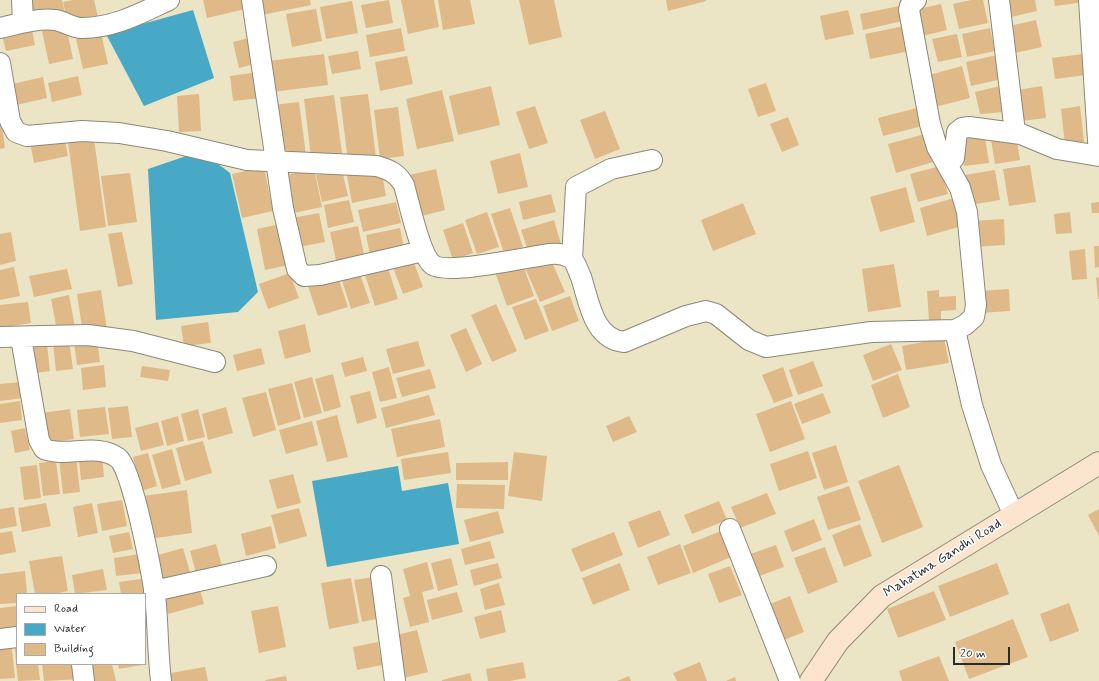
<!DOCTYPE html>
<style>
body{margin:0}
#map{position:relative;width:1099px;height:681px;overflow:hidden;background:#ebe5c6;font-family:Mynerve,sans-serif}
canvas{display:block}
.legend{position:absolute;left:16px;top:593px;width:130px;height:72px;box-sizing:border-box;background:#fff;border:1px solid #aaa;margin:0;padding:5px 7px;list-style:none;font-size:12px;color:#2b2b2b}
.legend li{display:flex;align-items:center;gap:8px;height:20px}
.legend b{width:20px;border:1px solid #aaa}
.scale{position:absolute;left:953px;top:647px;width:57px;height:18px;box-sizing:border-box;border:2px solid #2b2b2b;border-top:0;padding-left:5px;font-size:12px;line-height:14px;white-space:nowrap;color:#2b2b2b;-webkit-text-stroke:3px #fff;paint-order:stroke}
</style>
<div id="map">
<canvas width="1099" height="681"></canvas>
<ul class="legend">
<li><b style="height:5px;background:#fbe5cf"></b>Road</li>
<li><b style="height:11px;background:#48a9c7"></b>Water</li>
<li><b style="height:11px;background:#e0b988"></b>Building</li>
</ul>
<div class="scale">20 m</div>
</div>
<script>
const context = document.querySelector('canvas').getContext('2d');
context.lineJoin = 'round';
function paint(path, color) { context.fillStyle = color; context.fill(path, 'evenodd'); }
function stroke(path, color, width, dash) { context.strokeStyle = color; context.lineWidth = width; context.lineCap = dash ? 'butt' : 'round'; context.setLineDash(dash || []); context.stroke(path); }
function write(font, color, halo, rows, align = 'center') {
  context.font = font + ' Mynerve,sans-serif'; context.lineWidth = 3; context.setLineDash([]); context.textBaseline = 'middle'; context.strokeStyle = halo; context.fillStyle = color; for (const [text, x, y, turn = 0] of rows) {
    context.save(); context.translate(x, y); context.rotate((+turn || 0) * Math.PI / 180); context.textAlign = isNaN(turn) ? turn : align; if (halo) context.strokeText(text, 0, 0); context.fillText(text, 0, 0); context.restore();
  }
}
const water = new Path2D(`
 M193 10 214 78 144 106 106 34Z
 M201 151 230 173 258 292 238 312 156 320 148 169Z
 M398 466 402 491 448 483 459 544 327 567 312 481Z`);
const building = new Path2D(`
 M28 0H62L65 13 32 20Z
 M73 0H94L98 17 68 23 63 2Z
 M203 0H249L250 8 207 18Z
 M259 0H310L311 5 262 15Z
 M389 0 393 23 366 28 361 5Z
 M401 0H434L439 27 408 34Z
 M438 0H470L475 24 443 30Z
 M519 0H554L562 37 529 45Z
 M666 0H706V1L668 11Z
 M971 0H983L988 23 959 29 953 4Z
 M1007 0H1035L1037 11 1011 17Z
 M1054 0H1078V3L1055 6Z
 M352 1 358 33 326 39 320 7Z
 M941 4 947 30 918 37 913 10Z
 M904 5 907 20 863 30 860 14Z
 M316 9 322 41 292 47 286 14Z
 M848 10 854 34 825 40 820 16Z
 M1036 20 1042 47 1015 53 1009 26Z
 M31 25 35 45 6 51 1 31Z
 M66 25 73 59 49 64 42 31Z
 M904 26 910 51 870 59 865 34Z
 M401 28 405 51 370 57 366 35Z
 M990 28 995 51 967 57 962 34Z
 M101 33 108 64 83 69 76 39Z
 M957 34 962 57 938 62 932 39Z
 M253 37 259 63 239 68 233 42Z
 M358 51 361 69 332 74 328 56Z
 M324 54 328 85 272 92 268 61Z
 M1083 54 1086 75 1055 79 1052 58Z
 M997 55 1002 79 971 86 966 62Z
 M407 56 413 84 380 91 375 62Z
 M962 66 970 98 931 108 922 77Z
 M258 72 261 98 233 101 230 76Z
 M78 76 82 95 52 102 48 83Z
 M43 77 47 98 12 106 8 85Z
 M766 83 776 111 758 117 748 89Z
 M491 86 500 125 458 135 449 96Z
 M1000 86 1004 112 980 114 975 92Z
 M1042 86 1046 118 1021 121 1017 90Z
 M442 90 454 141 417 149 406 99Z
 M199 94 201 131 179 132 177 96Z
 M368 94 376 157 348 161 340 97Z
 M334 95 342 153 311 157 304 99Z
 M299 102 306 155 280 158 273 105Z
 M535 106 548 143 529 149 516 112Z
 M1080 106 1084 142 1065 145 1061 109Z
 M398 107 404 156 380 159 374 110Z
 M917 108 922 126 883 136 878 118Z
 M0 111 5 148 0 149Z
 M605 111 620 149 595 159 580 120Z
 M788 117 799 145 782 152 770 124Z
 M984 131 989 163 964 166 959 135Z
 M925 134 933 162 896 173 888 144Z
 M64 135 68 156 34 163 30 142Z
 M1016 136 1020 160 995 164 991 140Z
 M94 139 106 227 80 231 68 142Z
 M520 153 528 187 498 194 490 161Z
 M1030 165 1036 202 1009 206 1003 169Z
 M940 166 948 194 918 202 910 174Z
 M264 167 273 211 242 218 232 174Z
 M381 168 386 196 352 203 347 175Z
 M314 169 322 207 289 214 282 176Z
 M436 169 445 210 418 217 409 175Z
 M342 170 348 196 322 202 316 175Z
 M995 170 1000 200 970 205 965 175Z
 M130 173 137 222 108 226 101 176Z
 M906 187 915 222 880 232 870 197Z
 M551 194 556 212 523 220 519 202Z
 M954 198 962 226 927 236 920 208Z
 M349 200 354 222 328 228 324 205Z
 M396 202 401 223 363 232 358 210Z
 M1099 202V213H1092L1091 203Z
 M743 203 756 234 713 251 701 220Z
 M510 208 523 247 504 253 491 214Z
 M487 212 499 247 477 254 465 220Z
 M1070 212 1072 233 1056 234 1054 214Z
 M319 213 325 242 293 248 287 219Z
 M1004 219 1005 245 974 247 972 221Z
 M554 220 561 244 529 254 521 230Z
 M463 223 473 253 453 260 443 230Z
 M280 224 289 265 265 270 257 229Z
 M358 226 365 259 337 265 330 232Z
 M400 228 405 253 371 260 366 235Z
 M11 232 16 261 0 265V234Z
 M122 232 133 284 118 287 108 234Z
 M1094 246H1099V267L1095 268Z
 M1085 249 1087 279 1072 280 1069 251Z
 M413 260 423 287 403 294 393 267Z
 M551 260 565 292 540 302 526 270Z
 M522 262 534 296 507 306 495 272Z
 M894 264 901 307 868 312 862 269Z
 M14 267 20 296 0 300V270Z
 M358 268 370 303 351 309 340 274Z
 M388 268 398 299 375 306 365 275Z
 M67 269 72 289 34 297 29 276Z
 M290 273 299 298 268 309 259 284Z
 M337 274 348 307 318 316 307 283Z
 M1099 277V299H1098L1096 278Z
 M1009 289 1010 311 980 313 979 291Z
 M101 290 107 330 83 334 77 294Z
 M939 290V297L956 296V310L941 311V320L929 321 927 291Z
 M69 295 76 332 58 336 51 299Z
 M570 296 579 321 552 331 543 306Z
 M536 299 549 331 525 340 512 307Z
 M28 302 31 323 0 328V305Z
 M496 304 517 351 492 362 471 315Z
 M208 322 211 343 184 346 181 326Z
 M305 324 311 352 285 359 278 331Z
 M466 328 482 364 466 372 450 335Z
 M944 338 949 363 906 370 902 346Z
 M97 340 100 362 77 365 74 343Z
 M69 341 73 369 56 371 53 343Z
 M418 341 425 366 393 374 386 349Z
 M891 344 902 370 873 381 863 355Z
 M47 345 50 371 36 373 33 346Z
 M261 348 265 364 237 371 233 355Z
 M363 357 367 371 345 377 341 363Z
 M813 361 823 386 798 395 789 370Z
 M104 365 106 387 83 390 81 368Z
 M142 366 170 370 168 381 140 377Z
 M389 367 397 398 380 402 372 372Z
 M783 367 793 396 774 403 762 375Z
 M430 369 436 388 402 397 396 378Z
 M333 374 341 407 324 412 315 379Z
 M898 374 910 407 883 418 871 385Z
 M312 377 322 413 304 418 294 382Z
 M21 382 23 398 0 401V384Z
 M292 383 301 419 278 426 268 389Z
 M370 391 377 418 357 424 350 396Z
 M266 392 276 430 253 437 242 398Z
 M823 393 831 413 802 424 794 404Z
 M429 395 435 415 386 428 381 408Z
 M20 401 22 420 0 423V404Z
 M791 401 805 439 770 452 756 414Z
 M128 406 132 437 112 439 108 408Z
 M105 407 109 434 80 437 77 410Z
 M226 407 233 433 208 440 202 414Z
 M70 409 74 439 46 443 42 413Z
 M198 409 205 437 188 441 181 414Z
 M337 415 348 457 327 462 316 421Z
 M178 416 184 441 167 446 161 421Z
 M629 416 637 432 613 442 606 426Z
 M440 419 445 447 397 457 391 429Z
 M312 421 318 445 286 454 279 430Z
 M158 422 164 445 141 451 135 428Z
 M25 428 30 450 15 453 11 431Z
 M203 441 212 473 185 481 176 448Z
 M836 445 848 482 824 490 812 453Z
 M172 449 181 484 162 489 152 455Z
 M808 451 817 478 779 491 770 464Z
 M448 452 451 473 404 480 401 459Z
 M514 452 547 456 542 501 508 496Z
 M148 453 157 486 141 491 133 457Z
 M76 456 80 492 63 494 59 458Z
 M102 457 104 477 81 480 79 460Z
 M56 461 60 494 43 496 39 463Z
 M508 462V480H456V463Z
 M37 465 41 498 24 500 20 467Z
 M899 465 923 527 882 543 858 481Z
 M293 474 301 503 277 509 269 480Z
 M457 484 505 485 504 509 456 508Z
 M849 486 861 520 828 530 817 497Z
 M187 490 192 533 149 539 143 496Z
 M767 493 776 514 740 528 731 507Z
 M122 500 127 526 102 531 97 504Z
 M719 501 727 520 692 534 684 515Z
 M46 503 51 526 22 532 18 508Z
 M92 503 98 533 78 537 73 507Z
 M14 507 17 526 0 529V509Z
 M299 508 307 536 279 544 271 515Z
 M1099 509V536L1088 515Z
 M660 510 670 535 638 548 628 522Z
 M498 511 504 533 470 542 464 520Z
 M814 519 822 540 792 552 784 531Z
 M860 524 872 556 844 567 832 535Z
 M271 526 276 548 246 556 241 534Z
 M12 531 16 552 0 555V533Z
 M721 531 731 557 693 573 683 546Z
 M129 532 133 549 113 553 109 536Z
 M614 532 623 555 581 572 571 549Z
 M490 541 495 558 465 565 461 549Z
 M216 544 222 566 196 573 190 551Z
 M680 544 691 573 658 585 647 557Z
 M776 545 784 567 754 578 745 556Z
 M825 547 838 582 808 594 794 558Z
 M183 548 192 579 159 588 151 557Z
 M140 554 143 573 116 576 114 558Z
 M62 556 68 591 54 594H35L29 561Z
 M451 558 458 585 438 591 431 563Z
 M427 562 434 589 422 592 429 622 410 627 403 598 410 596 403 569Z
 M498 563 502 578 474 586 470 570Z
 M620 563 630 590 593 605 582 578Z
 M997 563 1009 594 950 617 938 586Z
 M730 566 742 595 719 603 708 574Z
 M103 569 107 590 75 594 72 575Z
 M25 571 27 594H17V603L0 604V574Z
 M373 577 381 618 362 622 354 580Z
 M149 578 151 598 145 599V594H121L119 582Z
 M351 578 359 623 329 629 321 583Z
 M198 583 204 604 168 614 162 593Z
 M499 583 505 605 485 610 480 589Z
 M934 591 946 620 898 638 887 609Z
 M457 592 463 612 432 620 427 600Z
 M790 596 804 632 779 642 765 606Z
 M1069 603 1079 631 1050 642 1040 614Z
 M17 606V634L0 636V608Z
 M278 606 286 647 259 653 251 611Z
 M145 610H147L150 627H145Z
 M501 610 506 632 480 639 474 617Z
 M1013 619 1028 657 969 679 955 642Z
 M417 630 428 672 404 678 393 636Z
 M14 639H17V660H16Z
 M11 640 15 678 0 679V642Z
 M378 642 382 665 357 670 353 647Z
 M939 656 949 681H902L899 671Z
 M523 662 526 678 510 681H488L486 669Z
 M700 662 707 681H677L673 673Z
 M16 664H38L40 680 18 681Z
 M42 664H79L81 679 44 681Z
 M85 664H112L116 681H88Z
 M118 664H142V665L119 669Z
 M205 667 208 681H166L165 674Z
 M470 673 472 681H442V680Z
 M286 676 287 681H266L265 680Z
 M629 676 631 681H617Z
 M735 677 736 681H726Z`);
const minor = new Path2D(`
 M22 0 23 22
 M252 0 283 208 297 269 304 276 320 275 423 251
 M916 0 910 6 909 10 930 124 937 147 960 188 967 212 976 305 974 317 965 325 955 330
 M999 0 1015 132
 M1089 0 1099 156
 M0 28C17 24 37 18 55 20 64 21 72 28 82 28 114 28 141 13 169 0
 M0 63 10 121 16 132 27 136 82 131 119 133 167 141 247 160 377 166C390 170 397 173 404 185 409 202 420 256 433 265 449 275 528 257 550 254 557 253 564 254 571 258 576 262 578 271 581 277 589 301 593 339 624 342L686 316 706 311 716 314 749 340 766 347 871 332 955 330 972 405 991 465 1014 515
 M948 165 954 158 957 132 962 128 969 127 1021 134 1057 149 1099 156
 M572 259 576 187 611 169 652 160
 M0 337 88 335 133 341 215 362
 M21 338 39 440 44 449C67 458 97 442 118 458 133 469 154 583 156 605 158 630 158 656 161 681
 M730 529 790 681
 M381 576 395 681
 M154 591 266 566
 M0 639 17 637
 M82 664 84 681`);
const secondary = new Path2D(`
 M811 681 838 641 882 596 1099 463`);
const streetNames = [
 ["Mahatma Gandhi Road",943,559,-32]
];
paint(water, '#48a9c7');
paint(building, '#e0b988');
stroke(minor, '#8b8878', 22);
stroke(secondary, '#8b8878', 24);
stroke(minor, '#fff', 20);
stroke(secondary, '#fbe5cf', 22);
write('14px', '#2b2b2b', '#fff', streetNames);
</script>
